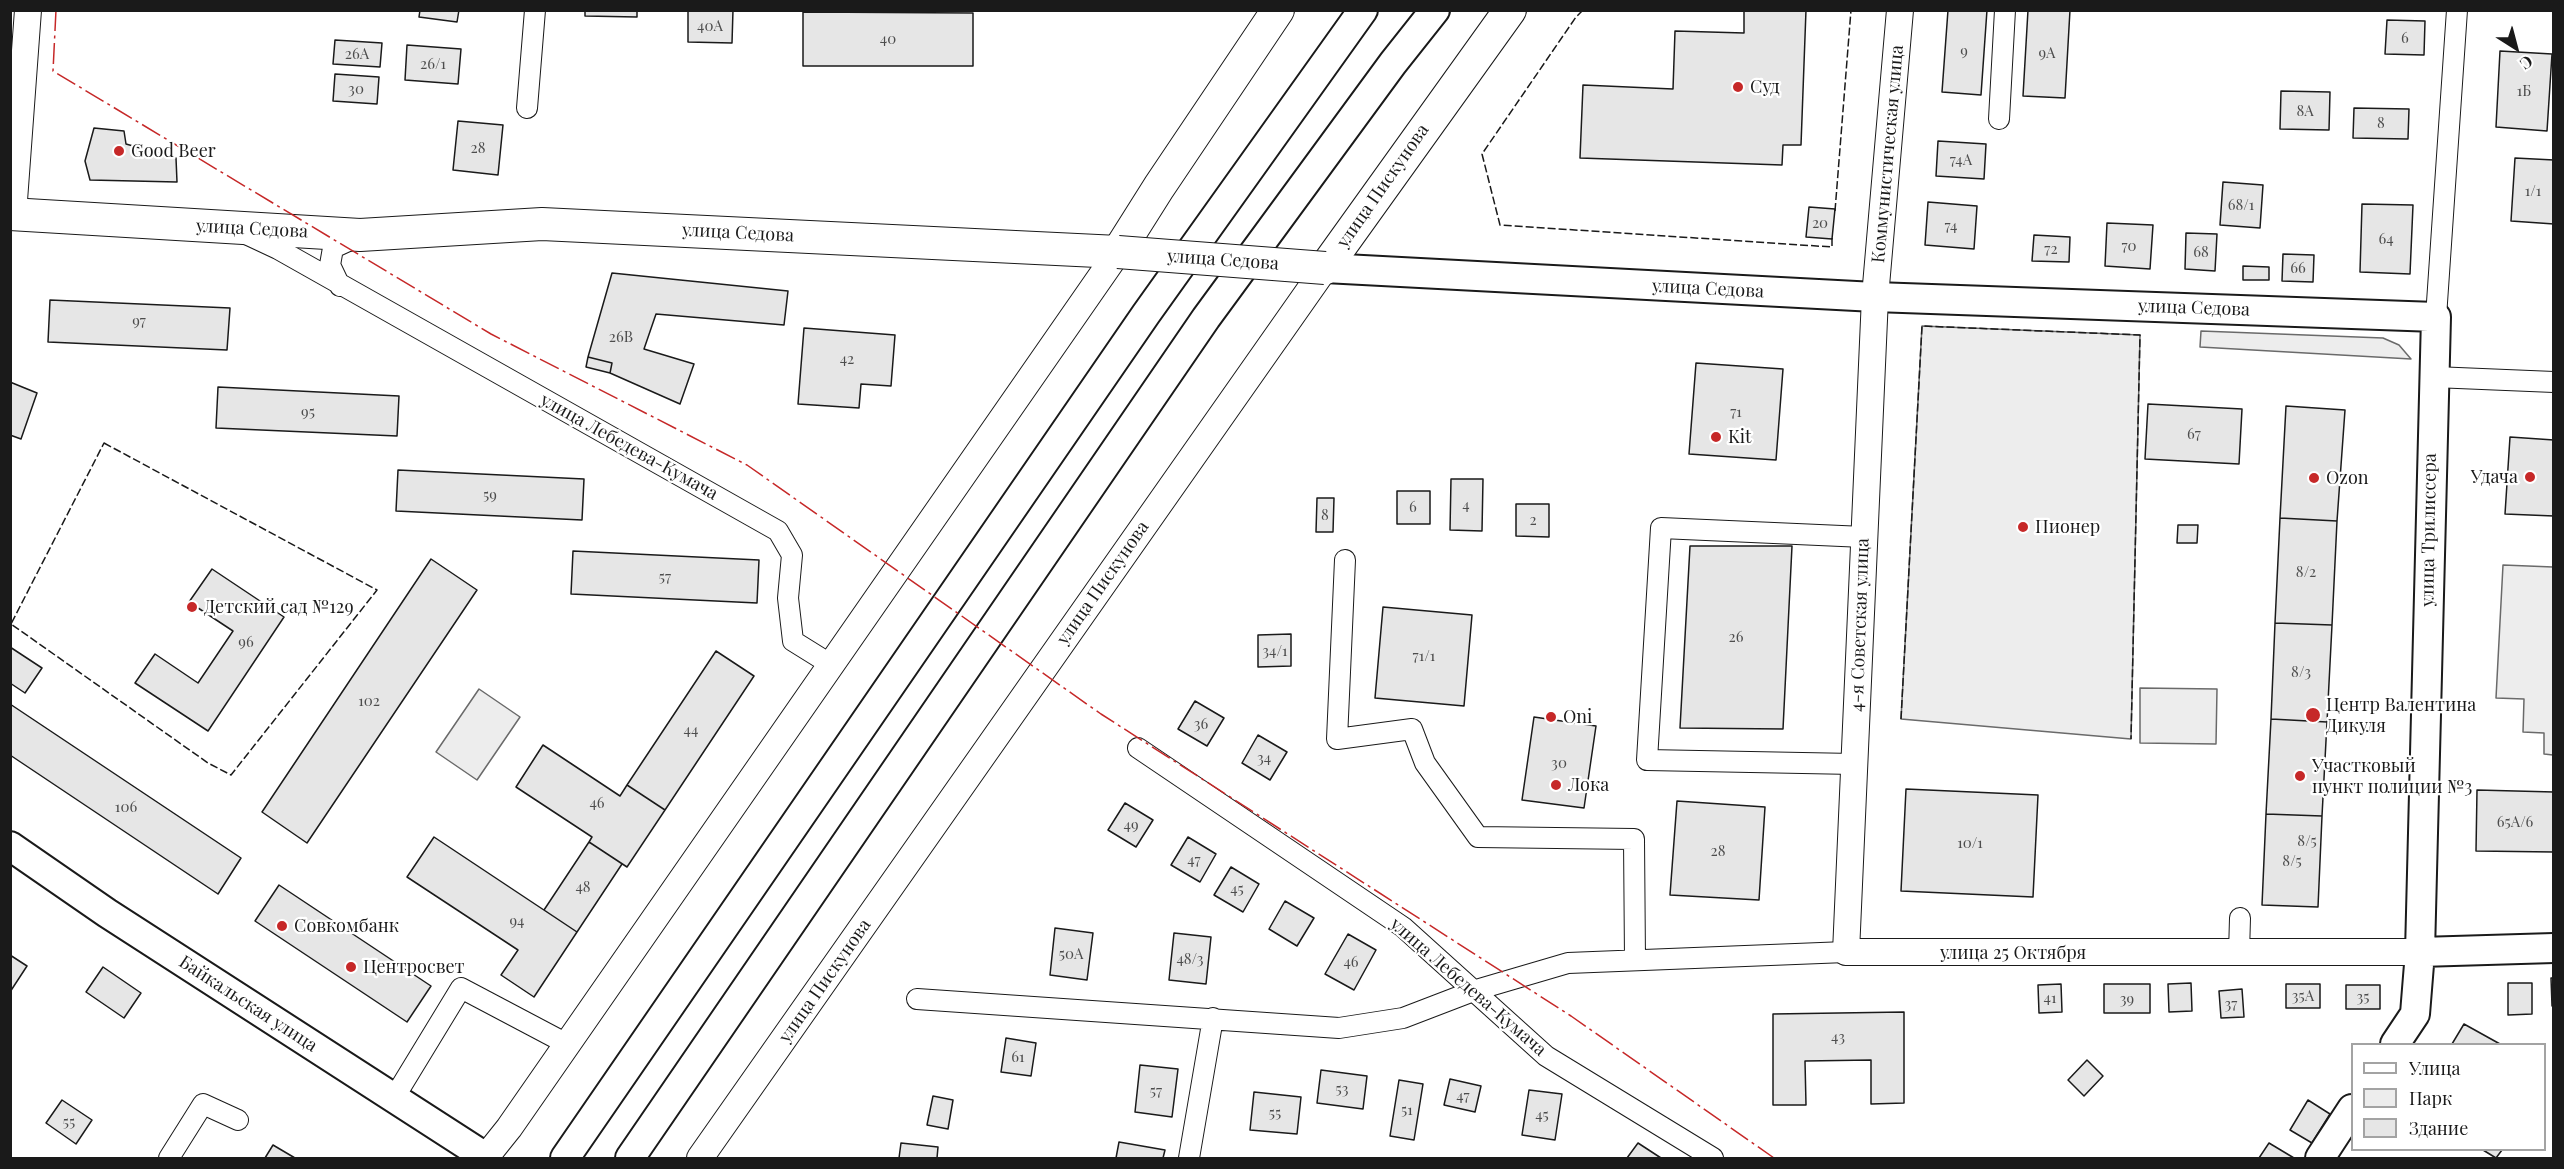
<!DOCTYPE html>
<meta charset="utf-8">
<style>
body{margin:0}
#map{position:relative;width:2564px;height:1169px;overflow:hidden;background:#fff;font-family:"Playfair Display",serif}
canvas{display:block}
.frame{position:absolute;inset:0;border:12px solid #1a1a1a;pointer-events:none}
.legend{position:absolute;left:2351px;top:1043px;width:195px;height:108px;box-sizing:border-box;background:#fff;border:2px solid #a3a3a3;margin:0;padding:8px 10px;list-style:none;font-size:18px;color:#1a1a1a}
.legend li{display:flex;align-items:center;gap:12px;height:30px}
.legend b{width:30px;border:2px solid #a3a3a3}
.north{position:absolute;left:2486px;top:18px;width:60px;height:60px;-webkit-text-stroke:4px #fff;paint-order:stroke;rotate:144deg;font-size:16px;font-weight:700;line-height:24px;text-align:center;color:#1a1a1a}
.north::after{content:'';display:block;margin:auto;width:21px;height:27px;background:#1a1a1a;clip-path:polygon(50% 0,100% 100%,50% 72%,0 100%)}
</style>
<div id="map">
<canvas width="2564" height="1169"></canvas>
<div class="frame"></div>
<ul class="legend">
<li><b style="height:8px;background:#fff"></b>Улица</li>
<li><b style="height:16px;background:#ededed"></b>Парк</li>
<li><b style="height:16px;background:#e6e6e6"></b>Здание</li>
</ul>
<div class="north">С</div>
</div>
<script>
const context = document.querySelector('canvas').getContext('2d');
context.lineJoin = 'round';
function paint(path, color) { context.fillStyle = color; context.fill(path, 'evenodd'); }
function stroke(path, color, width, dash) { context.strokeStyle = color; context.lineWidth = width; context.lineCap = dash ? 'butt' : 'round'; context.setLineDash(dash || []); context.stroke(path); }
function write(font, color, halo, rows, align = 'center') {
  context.font = font + ' "Playfair Display",serif'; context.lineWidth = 4.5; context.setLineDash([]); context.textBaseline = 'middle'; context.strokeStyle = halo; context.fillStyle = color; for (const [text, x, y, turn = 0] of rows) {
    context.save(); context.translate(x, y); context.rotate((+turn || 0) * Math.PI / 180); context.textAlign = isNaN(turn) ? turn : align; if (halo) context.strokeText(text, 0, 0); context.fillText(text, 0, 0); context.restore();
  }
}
const green = new Path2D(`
 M1922 326 2140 335 2131 739 1901 719Z
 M2201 331 2383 338 2399 345 2411 359 2200 347Z
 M2503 565 2553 567V755L2544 754V733L2523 732 2524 699 2496 698Z
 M2140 688 2217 689 2216 744 2140 743Z
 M479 689 520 717 477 780 436 752Z`);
const building = new Path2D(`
 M420 10H459L457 22 419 17Z
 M585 10H637V17L585 16Z
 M688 10H733L732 43 688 42Z
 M1744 10H1806L1801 145H1783L1782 165 1580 158 1583 85 1673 89 1675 31 1744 33Z
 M1948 10H1987L1981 95 1942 92Z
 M2028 10H2070L2065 98 2023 96Z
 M803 12 973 13V66H803Z
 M2387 20 2425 21 2424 55 2385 54Z
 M335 40 382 43 380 67 333 64Z
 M407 45 461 49 458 84 405 80Z
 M2500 51 2552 54 2547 131 2496 127Z
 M335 74 379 77 377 104 333 101Z
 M2281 91 2330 92 2329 130 2280 129Z
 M2354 108 2409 109 2408 139 2353 138Z
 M458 121 503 125 498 175 453 170Z
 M94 128 124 131 126 144 176 158 177 182 90 180 85 161Z
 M1938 141 1986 144 1984 179 1936 176Z
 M2515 158 2554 160V224L2511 221Z
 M2223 182 2263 185 2260 228 2220 225Z
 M1928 202 1977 206 1974 249 1925 245Z
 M2362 204 2413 205 2410 274 2360 272Z
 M1809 207 1835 209 1832 239 1806 237Z
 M2107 223 2153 225 2150 269 2105 266Z
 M2186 233 2217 234 2215 271 2185 269Z
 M2034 235 2070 237 2069 262 2032 261Z
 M2283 254 2314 255 2313 282 2282 281Z
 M2243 266 2269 267V280H2243Z
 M612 273 788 291 784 325 656 314 644 349 694 364 680 404 610 373 612 363 588 357Z
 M50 300 230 308 227 350 48 342Z
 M804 328 895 335 891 386 861 384 859 408 798 404Z
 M588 357 612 363 610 373 586 367Z
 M1696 363 1783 369 1776 460 1689 454Z
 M10 382 37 393 21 439 10 435Z
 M218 387 399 396 397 436 216 428Z
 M2148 404 2242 409 2239 464 2145 459Z
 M2286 406 2345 410 2337 521 2280 518Z
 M2510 437 2554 440V516L2505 514Z
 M398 470 584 479 582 520 396 511Z
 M1451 479H1483L1482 531 1450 530Z
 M1397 491H1430V524H1397Z
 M1317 498H1334L1333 532H1316Z
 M1516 504H1549V537L1516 536Z
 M2280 518 2337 521 2332 625 2275 623Z
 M2178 525H2198L2197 543H2177Z
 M1690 546H1792L1783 729 1680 728Z
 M573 551 759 560 757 603 571 594Z
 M431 559 477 590 307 843 262 812Z
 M212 569 284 617 208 731 135 683 155 654 198 683 233 631 189 602Z
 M1383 607 1472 615 1464 706 1375 698Z
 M2275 623 2332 625 2327 722 2271 719Z
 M1291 634V666L1258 667V635Z
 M10 647 42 668 25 693 10 683Z
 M716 651 754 676 665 810 627 785Z
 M1195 701 1224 718 1207 746 1178 729Z
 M10 704 241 858 218 894 10 755Z
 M1534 717 1596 726 1584 808 1522 800Z
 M2271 719 2327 722 2322 816 2266 814Z
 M1258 735 1287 752 1270 780 1242 763Z
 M543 745 620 796 627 785 665 810 627 867 589 842 592 837 516 787Z
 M1906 789 2038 795 2033 897 1901 891Z
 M2477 790 2554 792V852L2476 851Z
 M1677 801 1765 807 1759 900 1670 895Z
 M1125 803 1153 820 1136 847 1108 830Z
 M2266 814 2322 816 2318 907 2262 905Z
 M434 837 577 932 534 997 501 975 518 950 407 877Z
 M1188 837 1216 854 1200 882 1171 865Z
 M589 842 622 864 577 932 544 910Z
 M1231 867 1259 884 1243 912 1214 895Z
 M279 885 431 986 407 1022 255 921Z
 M1285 901 1314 918 1297 946 1269 929Z
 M1055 928 1093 933 1087 980 1050 975Z
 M1174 933 1211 937 1206 984 1169 980Z
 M1348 934 1376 950 1354 990 1325 974Z
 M10 955 27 966 10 992Z
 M103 967 141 993 124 1018 86 992Z
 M2551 978H2554V1006H2552Z
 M2191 983 2192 1011 2169 1012 2168 984Z
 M2508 983H2532V1014L2508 1015Z
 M2061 984 2062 1012 2039 1013 2038 985Z
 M2104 984H2150V1013H2104Z
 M2286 984H2320V1008H2286Z
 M2346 985H2380V1009H2346Z
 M2242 989 2244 1017 2221 1018 2219 991Z
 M1904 1012V1103L1871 1104V1060L1805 1061 1806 1105H1773V1014Z
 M2464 1024 2500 1044H2452Z
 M1006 1038 1036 1043 1031 1076 1001 1072Z
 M2087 1060 2103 1076 2084 1096 2068 1080Z
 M1140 1065 1178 1069 1172 1117 1135 1112Z
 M1321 1070 1367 1076 1363 1109 1317 1103Z
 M1450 1079 1481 1086 1475 1112 1444 1105Z
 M1399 1080 1423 1084 1414 1140 1390 1136Z
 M1529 1090 1562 1094 1555 1140 1522 1135Z
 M1254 1092 1301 1097 1297 1134 1250 1130Z
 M933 1096 953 1100 948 1129 927 1125Z
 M62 1100 92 1120 76 1144 46 1123Z
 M2308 1100 2330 1114 2312 1143 2290 1130Z
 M1119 1142 1165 1150 1163 1158H1116Z
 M901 1143 938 1147 937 1158H899Z
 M1638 1143 1661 1158H1627Z
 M2269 1143 2294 1158H2259Z
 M273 1145 295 1158H265Z
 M2483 1150H2502L2496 1158Z`);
const minor = new Path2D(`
 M527 108 535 10
 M1999 119 2005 10
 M246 234 278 249 778 531 792 555 788 598 793 641 830 664
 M340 286 330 265 333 248 357 237
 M2436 317 2457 10
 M2434 377 2554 382
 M1345 560 1337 739 1412 729 1425 763 1478 837 1634 839 1635 960
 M1138 748 1403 927 1546 1056 1713 1158
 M1854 764 1647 760 1661 528 1864 537
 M2239 953 2240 918
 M917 999 1339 1028 1403 1018 1476 990 1568 963 1846 952
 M394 1098 461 988 567 1044
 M169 1158 203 1104 238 1120
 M1189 1158 1213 1018`);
const tertiary = new Path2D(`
 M1900 10 1875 297 1846 952H2420
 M13 214 28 10
 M485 1158 509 1128 1118 252
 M700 1158 1325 268`);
const secondary = new Path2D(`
 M1325 268 1875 297 2436 317 2420 952 2415 1014 2395 1044
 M10 846 107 913 487 1158
 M2420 952 2554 948
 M565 1158 1146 314 1363 10
 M630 1158 1206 318 1393 63 1435 10
 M2320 1158 2352 1109`);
const primary = new Path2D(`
 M10 214 360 235 542 224 1118 252 1159 187 1278 10
 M1325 268 1510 10`);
const primaryBridge = new Path2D(`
 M1118 252 1325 268`);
const fence = new Path2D(`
 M1583 10 1576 17 1482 154 1500 225 1832 247V235
 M1835 211 1851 10
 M104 443 377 590 231 775 208 763 11 624Z
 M1901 719 1922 326 2140 335 2131 739`);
const power = new Path2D(`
 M56 10 53 71 491 334 747 465 1101 714 1571 1016 1774 1158`);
const markers = [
 [1738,87,6,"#c62828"],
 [119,151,6,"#c62828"],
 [1716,437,6,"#c62828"],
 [2530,477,6,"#c62828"],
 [2314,478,6,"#c62828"],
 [2023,527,6,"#c62828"],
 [192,607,6,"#c62828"],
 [2313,715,8,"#c62828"],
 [1551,717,6,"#c62828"],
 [2300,776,6,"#c62828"],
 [1556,785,6,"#c62828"],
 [282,926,6,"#c62828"],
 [351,967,6,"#c62828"]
];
const numberNames = [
 ["40А",710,26],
 ["6",2405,38],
 ["40",888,39],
 ["9",1964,51],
 ["9А",2047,53],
 ["26А",357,54],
 ["26/1",433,64],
 ["30",356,89],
 ["1Б",2524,91],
 ["8А",2305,111],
 ["8",2381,123],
 ["28",478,148],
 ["74А",1961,160],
 ["1/1",2533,191],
 ["68/1",2241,205],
 ["20",1820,223],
 ["74",1951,226],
 ["64",2386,239],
 ["70",2129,246],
 ["72",2051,249],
 ["68",2201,252],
 ["66",2298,268],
 ["97",139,321],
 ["26В",621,337],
 ["42",847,359],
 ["95",308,412],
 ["71",1736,412],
 ["67",2194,434],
 ["59",490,495],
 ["4",1466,505],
 ["6",1413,507],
 ["8",1325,515],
 ["2",1533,520],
 ["8/2",2306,572],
 ["57",665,577],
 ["26",1736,637],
 ["96",246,642],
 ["34/1",1275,651],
 ["71/1",1424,656],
 ["8/3",2301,672],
 ["102",369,701],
 ["36",1201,724],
 ["44",691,730],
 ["34",1264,758],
 ["30",1559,763],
 ["46",597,803],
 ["106",126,807],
 ["65А/6",2515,822],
 ["49",1131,825],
 ["8/5",2307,841],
 ["10/1",1970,843],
 ["28",1718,851],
 ["47",1194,860],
 ["8/5",2292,861],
 ["48",583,887],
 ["45",1237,889],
 ["94",517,921],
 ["50А",1071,954],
 ["48/3",1190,959],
 ["46",1351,962],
 ["35А",2303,996],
 ["35",2363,997],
 ["41",2050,998],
 ["39",2127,999],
 ["37",2231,1004],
 ["43",1838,1037],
 ["61",1018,1057],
 ["53",1342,1089],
 ["57",1156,1091],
 ["47",1463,1096],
 ["51",1407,1110],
 ["55",1275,1113],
 ["45",1542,1115],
 ["55",69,1122]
];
const poiNames = [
 ["Суд",1750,87],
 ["Good Beer",131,151],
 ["Kit",1728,437],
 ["Удача",2518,477,"right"],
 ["Ozon",2326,478],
 ["Пионер",2035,527],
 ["Детский сад №129",204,607],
 ["Центр Валентина",2326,705],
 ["Дикуля",2326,726],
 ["Oni",1563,717],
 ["Участковый",2312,766],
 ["пункт полиции №3",2312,787],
 ["Лока",1568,785],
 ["Совкомбанк",294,926],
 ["Центросвет",363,967]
];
const streetNames = [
 ["Коммунистическая улица",1888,154,-85],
 ["улица Пискунова",1383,186,-55],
 ["улица Седова",252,229,3],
 ["улица Седова",738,233,3],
 ["улица Седова",1223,260,4],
 ["улица Седова",1708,289,3],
 ["улица Седова",2194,308,2],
 ["улица Лебедева-Кумача",629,447,29],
 ["улица Трилиссера",2429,530,-89],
 ["улица Пискунова",1103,583,-55],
 ["4-я Советская улица",1860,625,-88],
 ["улица 25 Октября",2013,953],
 ["улица Пискунова",825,981,-55],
 ["улица Лебедева-Кумача",1468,987,41],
 ["Байкальская улица",248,1004,33]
];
paint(green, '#ededed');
stroke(green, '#6a6a6a', 1.5);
paint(building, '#e6e6e6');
stroke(building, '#1a1a1a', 1.5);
stroke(minor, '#1a1a1a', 22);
stroke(tertiary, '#1a1a1a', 28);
stroke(secondary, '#1a1a1a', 32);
stroke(primary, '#1a1a1a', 34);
stroke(minor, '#fff', 20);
stroke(tertiary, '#fff', 26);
stroke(secondary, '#fff', 28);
stroke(primary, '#fff', 32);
stroke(primaryBridge, '#1a1a1a', 34, []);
stroke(primaryBridge, '#fff', 32);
stroke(fence, '#1a1a1a', 1.5, [8, 3]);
stroke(power, '#c62828', 1.5, [21, 4.5, 3, 4.5]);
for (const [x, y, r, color] of markers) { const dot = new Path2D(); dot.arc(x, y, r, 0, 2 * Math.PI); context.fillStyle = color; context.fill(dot); stroke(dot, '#fff', 2); }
write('15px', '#4d4d4d', null, numberNames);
write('18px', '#1a1a1a', '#fff', poiNames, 'left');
write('18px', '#1a1a1a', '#fff', streetNames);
</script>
